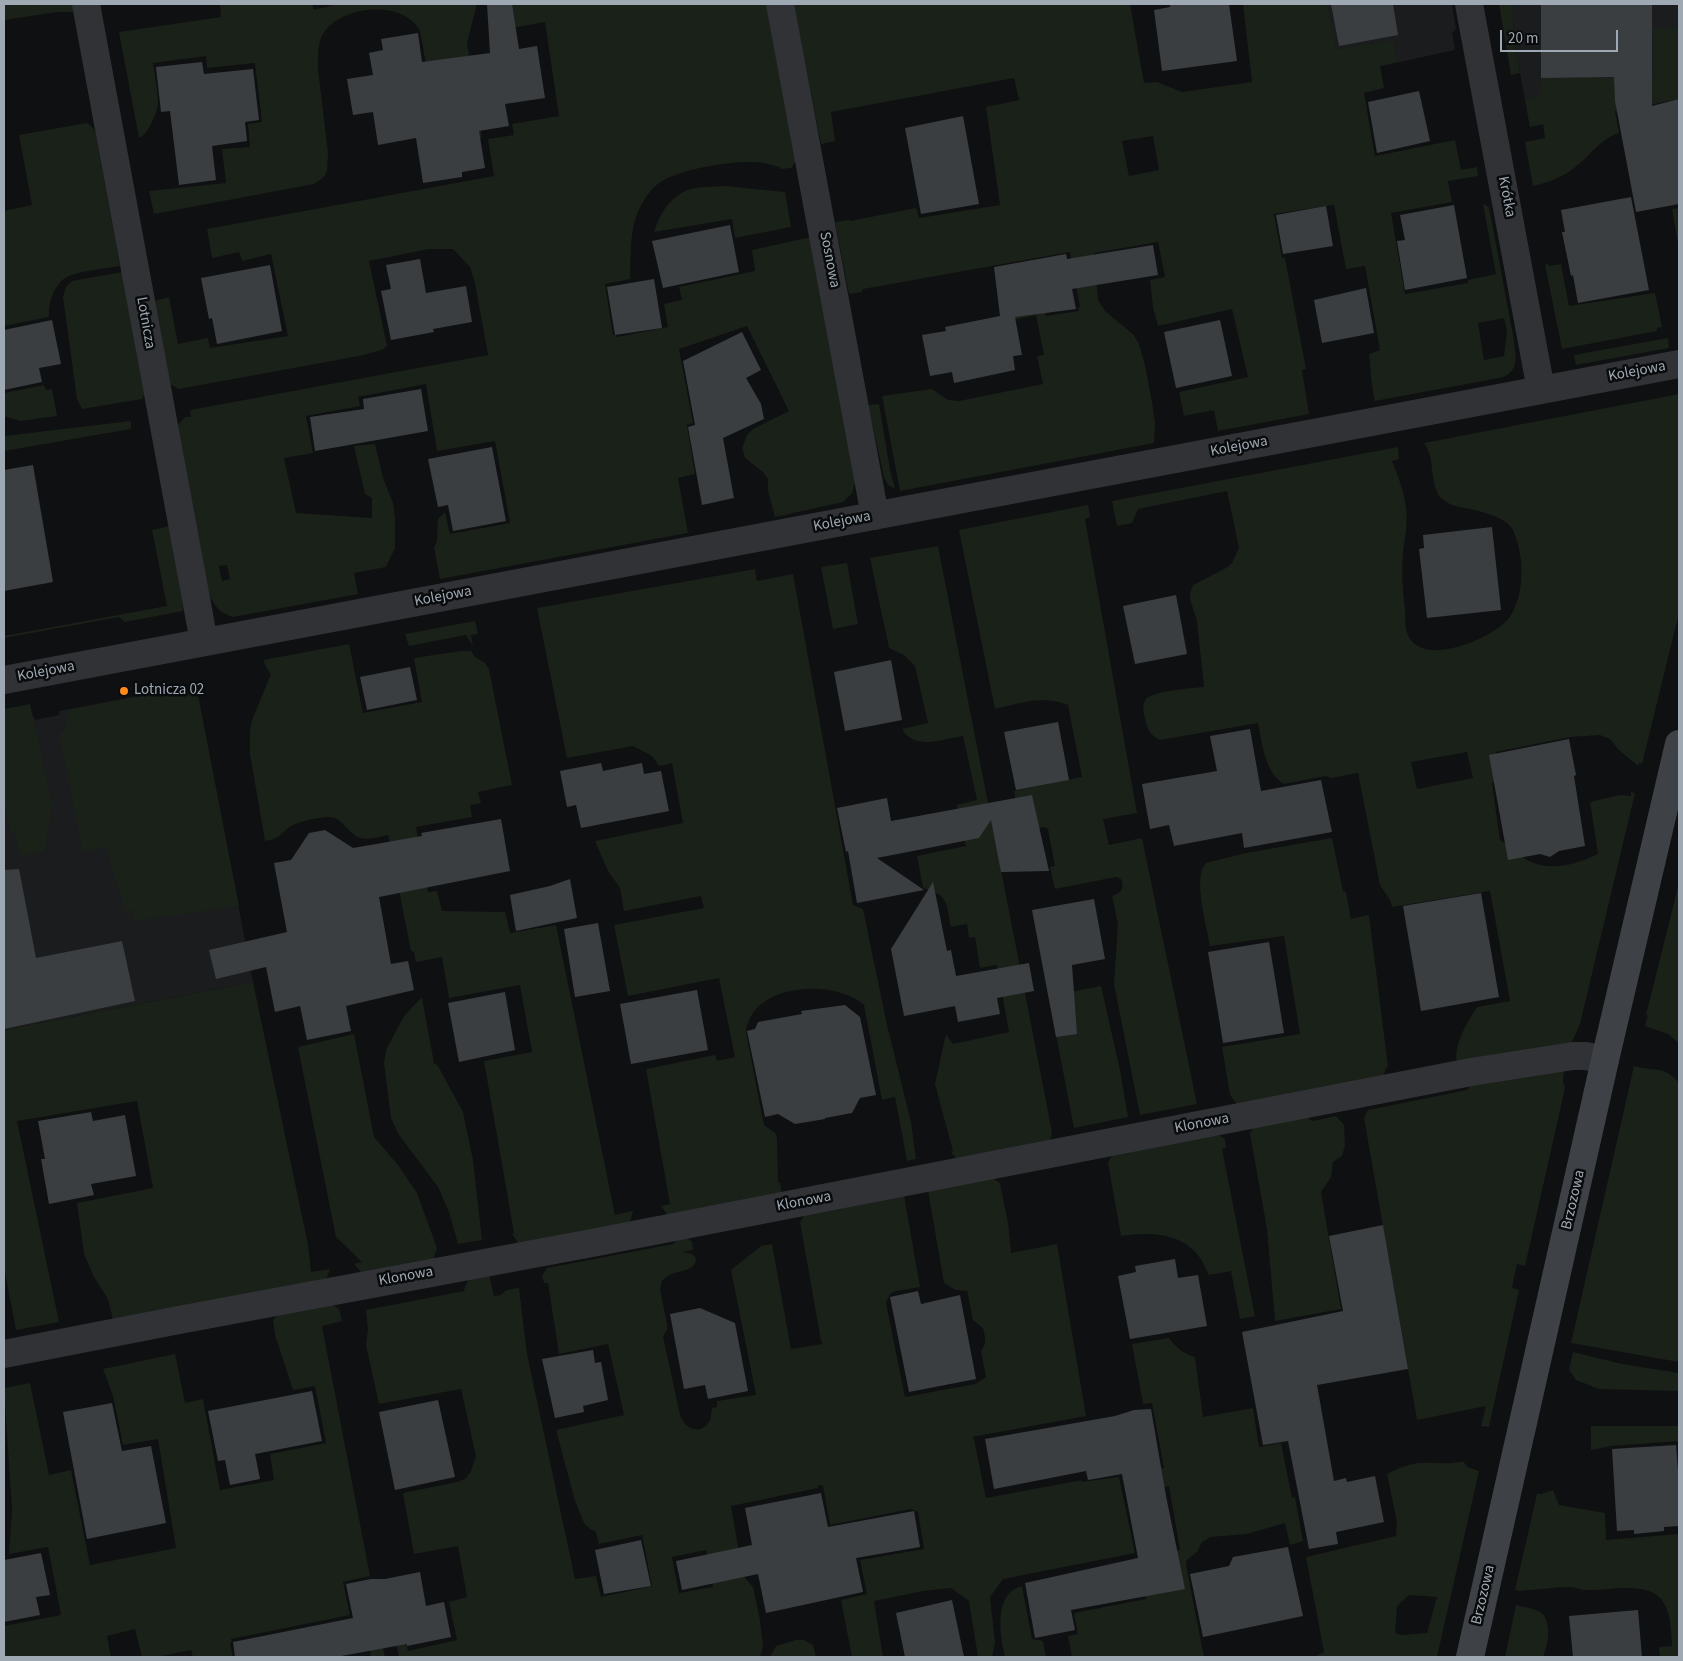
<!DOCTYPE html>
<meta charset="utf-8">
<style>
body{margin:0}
#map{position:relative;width:1683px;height:1661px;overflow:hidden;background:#0f1011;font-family:"Source Sans 3",sans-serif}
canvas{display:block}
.frame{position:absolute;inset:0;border:5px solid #9fa9b3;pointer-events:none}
.scale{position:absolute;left:1500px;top:30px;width:118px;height:22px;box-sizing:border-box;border:2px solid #9fa9b3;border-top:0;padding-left:6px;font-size:15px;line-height:18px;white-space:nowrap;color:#9fa9b3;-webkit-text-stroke:4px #0a0b0c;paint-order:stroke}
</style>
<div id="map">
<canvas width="1683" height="1661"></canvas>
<div class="frame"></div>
<div class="scale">20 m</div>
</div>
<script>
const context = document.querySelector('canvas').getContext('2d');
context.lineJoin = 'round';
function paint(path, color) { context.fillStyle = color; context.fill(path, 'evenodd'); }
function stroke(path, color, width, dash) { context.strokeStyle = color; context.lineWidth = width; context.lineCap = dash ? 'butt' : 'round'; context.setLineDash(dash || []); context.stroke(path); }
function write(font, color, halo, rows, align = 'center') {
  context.font = font + ' "Source Sans 3",sans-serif'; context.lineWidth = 5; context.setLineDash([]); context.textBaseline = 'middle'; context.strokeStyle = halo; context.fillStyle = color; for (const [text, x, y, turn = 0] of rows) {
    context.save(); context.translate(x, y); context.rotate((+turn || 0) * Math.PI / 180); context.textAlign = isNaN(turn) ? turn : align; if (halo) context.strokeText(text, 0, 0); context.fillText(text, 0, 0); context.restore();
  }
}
const built = new Path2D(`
 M1293 4H1452L1456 29 1452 33 1455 50 1308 82Z
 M1514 4H1679V99L1617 112 1615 111 1530 127 1513 35Z
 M196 685 253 982 4 1030V722L34 717 35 720 59 715V711Z`);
const green = new Path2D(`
 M4 4H73L74 12H57L5 20Z
 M220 4H312L314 10 338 4H477L467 43 482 138 457 143 437 126 420 31C404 0 345 5 325 31 317 41 318 57 318 69L328 153 327 171 324 177 314 184 154 214 149 191 226 183 222 149 250 147 248 124 262 122 255 63 207 68 206 56 153 63C155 76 158 91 158 104 157 113 148 135 139 138L119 32 221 17Z
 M492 4H766L796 161 791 168 781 169 780 167C771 165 762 162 754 162 730 161 677 169 658 184 651 189 644 199 640 208 629 228 631 257 630 279L605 284 613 335H616L617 337 668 327 664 304 682 300 679 287 755 271 752 250 811 237 855 482 852 493 843 502 775 517 768 491V479L764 473 745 458 742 448 747 435 753 429 789 411 747 326 679 349 693 423 687 425 695 474 678 478 688 533 440 579 434 548 437 541 438 519 445 512 450 534 510 523 495 441 437 451 426 384 358 397 360 406 306 416 313 453 284 458 296 513 372 518V498L365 494 354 446 375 444 383 478 393 503 395 519V548L386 567 354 573 358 594 233 617C216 612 210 600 206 583L178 425 185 417H191L190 410 488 355 475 283 470 267 453 249H429L369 261 387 346 382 350 359 356 179 389 170 384 155 301 169 297 178 344 208 338 210 348 288 336 271 254 242 261 239 252 212 258 207 229 494 176 488 139 514 135 512 124 559 116 545 22 489 32 494 18ZM227 565 230 579 222 581 219 566Z
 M793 4H1130L1144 83 1157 82 1182 92 1252 82 1243 4H1327L1336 50 1393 40 1397 62 1380 66 1384 88 1364 93 1375 156 1455 140 1461 170 1477 167 1478 176 1448 181 1452 202 1391 213 1405 294 1468 283V280L1496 274 1483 204 1489 207 1513 335C1515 350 1521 369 1504 377L1375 401C1371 385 1371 370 1369 354L1380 350 1365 266 1346 269 1334 205 1274 214 1282 258H1285L1306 369 1302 370 1309 414 1218 431 1214 410 1184 416 1179 392 1248 377 1232 309 1158 326 1153 307 1150 280 1165 277 1158 242 1094 253 1098 300 1105 311 1134 335 1139 344 1145 365 1152 402 1155 422 1154 443 900 491 882 396 932 389 948 400 959 401 1043 384 1037 356 1044 355 1036 315 1004 322 1042 292 1046 316 1079 311 1078 308 1080 307 1070 252 863 289 862 292 849 294 835 222 849 220 850 221 916 208 919 218 1000 205 986 107 1019 100 1014 78 831 112 835 141 821 144ZM1153 136 1159 170 1129 176 1122 141ZM1504 318 1507 331 1504 356 1484 360 1478 323Z
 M1499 4H1514L1513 35 1520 73 1511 75Z
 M1653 28H1679V99L1616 110 1615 111 1619 133C1602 138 1592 153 1579 164 1565 176 1551 182 1533 186L1525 142 1545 138 1543 124 1530 127 1525 99 1540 97 1541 77 1653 78Z
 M87 123 95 130 120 266C107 268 81 271 69 276 55 282 48 302 49 317L4 326V211L32 205 19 135Z
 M725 186 785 192 791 227 735 238 732 219 654 232C659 216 668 199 685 191 696 186 713 187 725 186Z
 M1679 208V249L1672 209Z
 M1548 263 1549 266 1561 264 1569 306 1655 293 1662 327 1657 328V331L1562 349 1545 265Z
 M122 272 144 395 142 399 82 409 77 399 63 297 66 287 72 281Z
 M1668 338 1669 348 1576 365 1574 355Z
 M44 385 46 390 52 389 57 416 20 421 4 416V393Z
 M1679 394V613L1642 764 1639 763 1638 766 1619 750 1610 739 1600 735 1570 737 1496 752 1501 780 1492 783 1500 840C1510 847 1519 856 1529 861 1552 872 1577 864 1598 854L1590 802 1620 795 1631 796V792L1635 793 1580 1024 1571 1044 1457 1063C1453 1046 1467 1022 1477 1007L1510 1001 1490 891 1392 907 1390 900 1380 885 1358 773 1331 778 1325 776 1284 784C1265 773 1262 743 1258 723L1160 740C1150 735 1147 729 1145 718 1143 712 1142 705 1146 699 1153 691 1192 688 1204 687L1197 621 1190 599V593L1193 585 1226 568 1232 563 1239 548 1227 491 1138 509 1132 523 1117 526 1112 501 1398 447 1399 459 1392 461C1398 476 1404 491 1406 507 1408 523 1405 537 1403 552 1401 571 1403 590 1405 609 1406 618 1404 626 1408 635 1422 669 1494 638 1509 618 1523 599 1524 566 1518 545 1517 540 1514 531 1511 527 1505 518 1481 511 1470 509 1460 507 1450 506 1442 499 1432 491 1433 468 1430 456 1429 451 1427 447 1424 443ZM1467 752 1473 778 1417 789 1411 762Z
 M879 404 890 470 895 489 888 485 884 477 868 405Z
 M131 421V429L4 451V436Z
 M1088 505 1090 517 1085 519 1137 813 1103 819 1109 845 1142 838 1197 1104 1140 1115 1114 984 1118 924 1112 896C1121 893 1125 888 1121 879L1116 877 1055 889 1050 867 1055 866 1048 829 1044 827 1021 831 1014 791 1082 777 1068 705C1041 695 1022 703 995 709L959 530Z
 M169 526 182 600 183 611 125 622 119 617 4 638V636L167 606 152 530Z
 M938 546 1052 1132 1050 1143 958 1161 951 1152 953 1151 935 1084 946 1034 953 1044 1009 1032 997 965 980 968 975 937 969 938 967 924 951 927C946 903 949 895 923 888L917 856 966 846 957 805 977 800 963 736C944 739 914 751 902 729L928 723 915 666 904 655 889 648 870 558Z
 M847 563 858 624 833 629 821 567Z
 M755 569 757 581 793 574 853 905 863 909 887 1025 911 1122 916 1159 907 1161 895 1097 882 1100 864 1005C834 978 751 983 746 1032L764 1125 775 1133 777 1138 778 1183H780L782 1194 668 1216 661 1206 670 1204 646 1069 715 1055 717 1061 735 1057 719 978 628 996 614 925 704 908 701 896 624 911 620 888 608 871 595 841 683 823 672 763 659 766 652 756 633 746 567 758 537 608Z
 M475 621 478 634 471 635 473 646 466 635 409 646 405 634Z
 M349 644 363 713 422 702 414 658 461 651H471L475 657 485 663 489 669 512 785 478 792 481 803 470 805 472 817 416 827 428 892 437 891 442 911 505 912 510 933 556 925 615 1215 633 1211 630 1223 519 1244 512 1234 514 1233 484 1061 532 1052 520 985 449 998 442 957 416 962 414 952 411 951 388 835C379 837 369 840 361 838 348 835 343 817 329 817 319 817 296 822 288 828 279 836 278 839 265 841L250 754V730L252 720 271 674 269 672 263 660Z
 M196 685 239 906 134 921 132 910 126 911 111 867 107 847 83 852 59 734 65 731 68 710Z
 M30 704 52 804 45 851 20 856 14 831H10L4 805V709Z
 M1332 838 1343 891 1346 892 1351 919 1369 915 1388 1067 1386 1068 1383 1077 1238 1106 1230 1095 1222 1047 1300 1034 1284 936 1210 946C1207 927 1192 877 1206 863L1246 853Z
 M1679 883V1043L1668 1034 1645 1026 1648 1015H1646Z
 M253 982 308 1245 311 1272 330 1269 326 1280 113 1320 108 1299 94 1277 84 1254 77 1203 153 1188 137 1101 17 1121 59 1322 16 1330 4 1267V1030Z
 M1101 986 1120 1070 1128 1117 1074 1128 1052 1014 1055 995Z
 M422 998 434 1063 438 1066 463 1112 473 1160 482 1240 458 1244 449 1212 438 1187 399 1135 391 1118 384 1063 386 1050 403 1018 413 1006Z
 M354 1034 374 1137 398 1165 417 1193 437 1248 433 1260 362 1273 354 1264 362 1262 336 1237 298 1047Z
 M1634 1066C1655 1072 1664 1065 1679 1083V1362L1571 1343Z
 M1564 1070 1563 1081 1565 1088 1525 1266 1517 1264 1512 1288 1519 1290 1489 1427 1481 1426 1486 1406 1417 1420 1364 1118 1368 1110 1467 1090 1472 1084Z
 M1336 1116 1344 1125 1345 1145 1342 1156 1333 1162 1331 1177 1321 1192 1341 1309 1275 1321 1267 1229 1250 1134 1254 1126 1305 1117 1313 1121Z
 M1217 1134 1225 1139 1226 1148 1222 1149 1255 1316 1240 1319 1231 1271 1209 1275C1206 1270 1204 1263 1200 1258 1182 1232 1149 1232 1121 1236L1108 1163 1113 1154Z
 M992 1178 1000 1183 1008 1223 1011 1253 1057 1244 1086 1416 972 1437 974 1439 986 1498 1082 1480 1081 1482 1119 1477 1135 1553 1003 1579 990 1597 995 1643 992 1657H978L969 1601 951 1588 923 1591 874 1601 883 1657H852L841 1600 867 1594 860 1560 924 1549 918 1512 911 1509 830 1525 823 1486 818 1485V1488L731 1506 742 1569 745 1578 753 1587 760 1620 763 1646 760 1657H399L390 1613 399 1612 408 1651 457 1640 449 1602 467 1597 458 1546 414 1554 403 1493 457 1482 465 1479 471 1471 476 1456 461 1389 379 1404 366 1345 368 1329 366 1310 464 1291C468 1274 474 1276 489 1274L494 1296 501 1295 506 1290 519 1288 527 1354 575 1579 596 1576 601 1597 652 1586 642 1535 599 1544 596 1532 590 1529 584 1523 575 1501 556 1430 624 1415 608 1344 559 1354 548 1283H544L542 1276 547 1268 673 1244 679 1238 685 1236 692 1242 693 1250 682 1252 692 1254 696 1258C696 1272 679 1270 669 1275 666 1277 664 1279 662 1281L660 1289 667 1324V1330L663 1336 680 1415C685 1429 701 1437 710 1420 711 1417 711 1412 712 1408L717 1407V1401L756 1395 731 1270 761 1246 772 1244 791 1349 823 1344 821 1341 800 1222 805 1214 904 1195 920 1287 896 1291 890 1294 886 1303 905 1397 975 1384 986 1377 981 1351 985 1344V1337L983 1328 973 1320 967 1291 955 1290 944 1283 928 1191ZM706 1550 713 1587 679 1593 672 1557Z
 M332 1304 339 1309 342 1321 322 1326 370 1576 343 1582 350 1615 231 1639 232 1642 230 1643 233 1657H193L191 1650 156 1657H142L135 1629 107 1636 111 1657H4V1626L61 1615 48 1547 9 1554 12 1509 4 1388 30 1383 49 1475 71 1470 90 1565 176 1548 158 1439 123 1445 113 1396 103 1369 175 1354 185 1403 203 1399 220 1490 274 1480 270 1454 326 1443 315 1386 293 1390 275 1335 273 1321 278 1313Z
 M1169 1338C1177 1348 1182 1353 1195 1357L1203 1417 1253 1408 1259 1447 1281 1443 1292 1498 1295 1497 1303 1541 1290 1545 1285 1523 1247 1534 1211 1537 1202 1542 1197 1552 1187 1560 1186 1565 1204 1657H1072L1068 1636 1078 1634 1074 1613 1146 1599 1138 1558 1180 1550 1169 1486 1126 1495 1122 1477 1164 1468 1152 1403 1143 1404 1132 1344Z
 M1573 1352 1622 1364 1679 1373V1391L1599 1389 1576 1380 1569 1370Z
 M1591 1426H1679V1441L1611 1446 1591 1450Z
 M1460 1462H1464L1467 1467 1479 1471 1437 1657H1314L1324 1652 1306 1557 1396 1536 1397 1522 1387 1474C1395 1470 1403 1466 1413 1464 1427 1461 1444 1465 1460 1462ZM1409 1595 1437 1597 1427 1633 1402 1635 1395 1633 1397 1606Z
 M1553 1490 1559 1505 1605 1513 1606 1540 1679 1534V1657H1660L1659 1647 1672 1646C1671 1630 1671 1610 1660 1598 1644 1581 1606 1591 1585 1590 1580 1590 1575 1587 1570 1587 1553 1587 1536 1590 1519 1591L1515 1590 1537 1494H1541Z
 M1022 1586 1032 1639 1043 1641 1046 1657H1005C1000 1636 993 1593 1022 1586Z
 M1516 1605C1524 1607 1533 1608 1540 1612 1553 1621 1548 1645 1543 1657H1505Z
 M376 1614 385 1657H371L363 1616Z
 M796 1640H804L813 1645 816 1657H770L776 1646Z`);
const building = new Path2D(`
 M487 4H512L519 49 537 46 545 98 505 104 509 126 479 131 485 168 462 172V177L423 183 416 138 378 145 373 112 353 115 347 79 373 75 369 53 383 50 381 39 418 33 422 62 490 53Z
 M1170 4H1229L1237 61 1162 71 1154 10 1170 7Z
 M1331 4H1393L1398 35 1339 46Z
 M1541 4H1652V106L1679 99V204L1636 212 1615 101 1614 77 1541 78Z
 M202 62 204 74 253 69 259 120 245 122 247 141 212 146 216 180 179 185 170 111 161 112 156 67Z
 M1419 91 1430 141 1377 153 1368 102Z
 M963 116 979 204 921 214 905 128Z
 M1631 197 1649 290 1578 303 1573 275 1571 276 1562 232H1565L1561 210Z
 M1454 205 1467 278 1405 290 1397 241 1405 240 1400 215Z
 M1326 206 1333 246 1283 254 1276 215Z
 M730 225 739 272 663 288 652 241Z
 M1153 245 1158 275 1072 289 1076 309 1015 317 1022 355 1013 356 1015 370 954 383 952 372 930 376 922 335 946 331 945 327 1000 316 994 267 1066 254 1067 259Z
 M420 259 426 293 466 286 472 322 433 329 434 332 391 340 381 291 391 289 386 265Z
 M270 265 282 331 217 344 212 318 209 319 201 278Z
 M654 279 662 328 615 335 607 287Z
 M1366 288 1374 333 1322 343 1314 300Z
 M52 320 61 364 39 368 42 382 4 390V330Z
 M1220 320 1232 376 1176 388 1164 332Z
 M742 332 761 370 746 378 761 404 764 419 723 438 734 498 702 505 688 427 695 425 683 361Z
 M421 389 428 431 315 451 310 417 364 409 363 399Z
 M492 447 506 521 453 531 448 505 438 507 428 459Z
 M33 465 53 582 4 591V470Z
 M1492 527 1501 610 1427 618 1419 549 1424 548 1423 535Z
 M1176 595 1187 654 1135 664 1123 606Z
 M891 660 902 720 845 731 834 672Z
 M410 667 417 700 367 710 360 677Z
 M1058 722 1069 780 1016 790 1004 732Z
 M1250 729 1261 791 1321 780 1332 832 1244 848 1242 833 1174 846 1169 825 1150 829 1142 784 1217 771 1210 736Z
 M1569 739 1576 775 1574 776 1585 846 1559 851 1550 857 1540 854 1508 860 1489 755Z
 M601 763 603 771 642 763 644 774 661 771 669 811 581 828 576 805 567 807 560 771Z
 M1032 795 1049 871 1001 872 991 820 979 838 877 858 924 890 857 903 848 851 846 852 837 808 887 798 891 821Z
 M501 819 510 871 379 897 391 964 408 961 414 990 346 1006 351 1031 307 1040 300 1006 275 1012 266 967 216 979 209 950 287 932 274 863 291 860 309 833 325 830 353 848 422 836 421 833Z
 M19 869 36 958 122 941 135 1001 4 1029V870Z
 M570 879 577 918 516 931 510 895 550 886Z
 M933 882 947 951 951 950 956 976 1029 963 1034 991 997 998 1000 1014 958 1022 955 1006 904 1016 891 949Z
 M1481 893 1499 997 1421 1011 1403 906Z
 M1094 899 1105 959 1072 965 1077 1034 1056 1037 1032 910Z
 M598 923 610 991 575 997 564 929Z
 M1269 942 1284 1033 1223 1043 1208 952Z
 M697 990 708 1050 631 1064 620 1004Z
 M505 992 515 1050 459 1062 448 1003Z
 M845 1005 860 1017 876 1095 860 1098 852 1113 825 1118V1119L795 1124 778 1114 765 1117 747 1031 755 1029 758 1022 802 1014 801 1011Z
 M91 1112 93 1121 125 1115 136 1176 91 1184 94 1195 49 1204 41 1159H45L38 1121Z
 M1383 1225 1408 1369 1317 1385 1334 1481 1346 1478 1347 1482 1375 1476 1384 1522 1336 1532 1338 1544 1309 1549 1288 1441 1263 1445 1242 1332 1343 1311 1329 1236Z
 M1175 1259 1178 1278 1198 1275 1207 1326 1130 1339 1118 1276 1136 1272 1135 1266Z
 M918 1291 921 1304 960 1295 976 1379 909 1392 890 1297Z
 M700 1308 735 1323 748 1391 708 1399 705 1385 684 1389 670 1314Z
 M593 1350 595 1363 601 1362 608 1400 583 1406 584 1412 555 1418 542 1359Z
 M312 1391 322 1441 255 1454 260 1479 230 1485 225 1460 218 1461 208 1411Z
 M438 1400 455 1477 395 1490 379 1412Z
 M112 1403 122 1451 151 1446 166 1523 87 1539 63 1412Z
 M1151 1409 1166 1496 1185 1589 1071 1610 1075 1630 1035 1638 1025 1583 1138 1558 1122 1474 1088 1480 1086 1471 994 1489 985 1439 1115 1416 1134 1410Z
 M1676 1445 1678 1471 1679 1470V1526L1664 1527V1531L1634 1534V1530L1617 1531 1612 1449Z
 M821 1493 828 1527 914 1511 920 1547 856 1558 863 1592 766 1613 758 1574 682 1590 676 1561 752 1545 745 1508Z
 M641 1540 651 1586 604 1594 595 1550Z
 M1288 1547 1303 1616 1203 1637 1190 1574 1229 1566 1233 1557Z
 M41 1553 50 1595 36 1597 40 1615 4 1622V1560Z
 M420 1572 426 1606 444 1602 451 1637 407 1646V1644L336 1657H235L233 1642 353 1618 346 1584 371 1579H385Z
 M952 1600 964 1657H905L896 1613Z
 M1638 1610 1642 1657H1573L1569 1616Z`);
const street = new Path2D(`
 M86 4 204 642
 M780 4 875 516
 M1469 4 1541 390
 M4 680 1679 364
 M4 1354 179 1320 592 1243 1471 1072 1573 1056H1586L1605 1060`);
const secondary = new Path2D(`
 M1470 1657 1605 1060 1679 744`);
const markers = [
 [124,691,5,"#ff8b19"]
];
const streetNames = [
 ["Krótka",1506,197,79],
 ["Sosnowa",829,260,79],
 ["Lotnicza",145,323,80],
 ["Kolejowa",1637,372,-11],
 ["Kolejowa",1239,447,-11],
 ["Kolejowa",842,522,-11],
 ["Kolejowa",443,597,-11],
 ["Kolejowa",46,672,-11],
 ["Klonowa",1202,1124,-11],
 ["Brzozowa",1574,1200,-77],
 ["Klonowa",804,1202,-11],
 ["Klonowa",406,1277,-10],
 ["Brzozowa",1484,1595,-77]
];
const poiNames = [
 ["Lotnicza 02",134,691]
];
paint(built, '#1b1c1e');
paint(green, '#1a2119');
paint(building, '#3b3e41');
stroke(street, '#303236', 28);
stroke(secondary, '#3e4146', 28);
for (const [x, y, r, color] of markers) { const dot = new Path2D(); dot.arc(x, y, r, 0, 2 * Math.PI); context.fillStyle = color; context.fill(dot); stroke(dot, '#0a0b0c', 2); }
write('15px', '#9fa9b3', '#0a0b0c', streetNames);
write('15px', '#9fa9b3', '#0a0b0c', poiNames, 'left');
</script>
